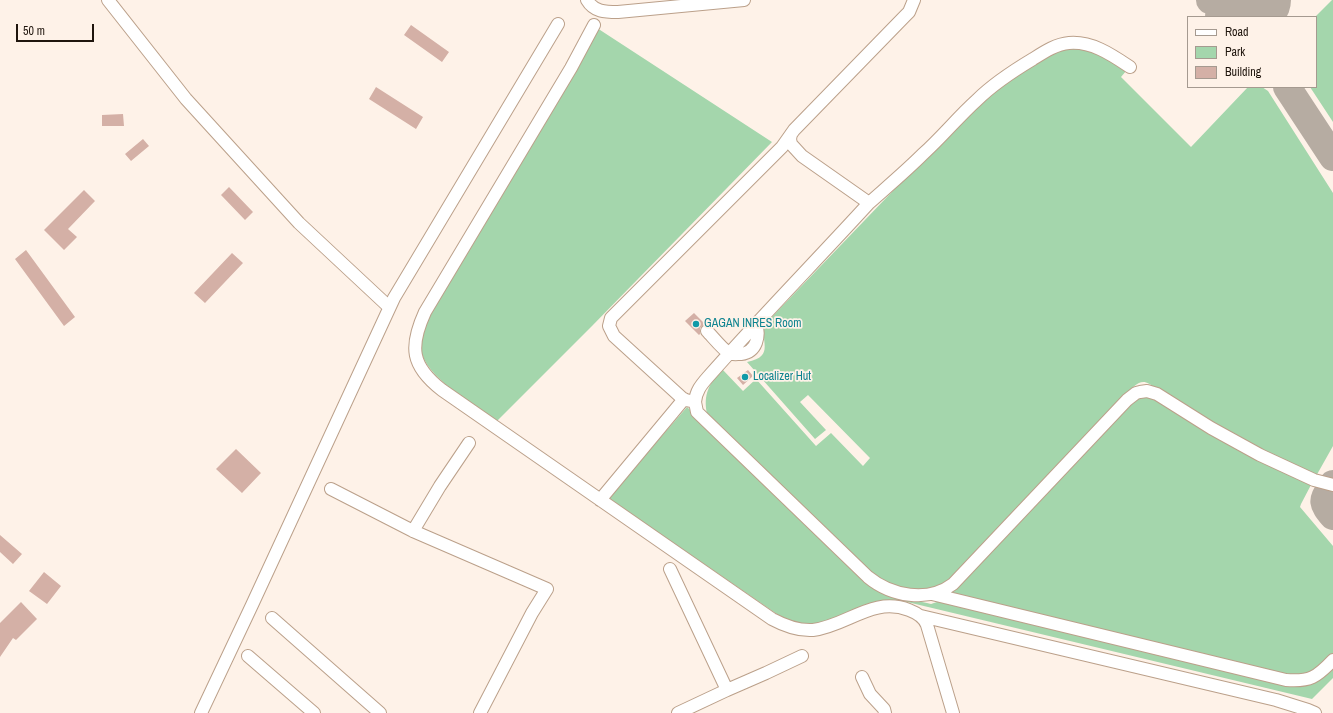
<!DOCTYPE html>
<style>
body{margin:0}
#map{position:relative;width:1333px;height:713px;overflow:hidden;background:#fef2e8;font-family:"Archivo Narrow",sans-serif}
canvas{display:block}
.legend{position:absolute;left:1187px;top:16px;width:130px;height:72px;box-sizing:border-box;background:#fef2e8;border:1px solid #a59a90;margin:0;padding:5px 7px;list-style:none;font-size:12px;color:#1f150d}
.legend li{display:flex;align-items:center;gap:8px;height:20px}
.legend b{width:20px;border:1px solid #a59a90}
.scale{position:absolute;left:16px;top:24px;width:78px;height:18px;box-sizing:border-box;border:2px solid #1f150d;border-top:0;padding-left:5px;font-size:12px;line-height:14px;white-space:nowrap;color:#1f150d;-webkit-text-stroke:3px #fef2e8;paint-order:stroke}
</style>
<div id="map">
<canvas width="1333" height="713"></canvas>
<ul class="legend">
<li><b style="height:5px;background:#fff"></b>Road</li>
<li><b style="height:11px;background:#a4d6ac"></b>Park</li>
<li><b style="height:11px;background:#d4b0a6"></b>Building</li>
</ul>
<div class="scale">50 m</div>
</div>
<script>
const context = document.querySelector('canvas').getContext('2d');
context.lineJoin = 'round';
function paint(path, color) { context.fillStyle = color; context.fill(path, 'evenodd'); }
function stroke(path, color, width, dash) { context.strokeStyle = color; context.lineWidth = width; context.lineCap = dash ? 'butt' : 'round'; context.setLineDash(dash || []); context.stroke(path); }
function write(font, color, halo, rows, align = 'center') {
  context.font = font + ' "Archivo Narrow",sans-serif'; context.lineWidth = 3.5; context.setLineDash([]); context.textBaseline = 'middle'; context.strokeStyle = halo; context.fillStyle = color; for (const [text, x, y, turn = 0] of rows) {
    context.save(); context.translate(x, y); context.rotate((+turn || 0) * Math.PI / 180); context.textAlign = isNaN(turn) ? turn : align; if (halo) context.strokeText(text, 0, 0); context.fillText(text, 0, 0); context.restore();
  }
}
const green = new Path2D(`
 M1332 0H1333V122L1310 87H1316V17H1315Z
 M597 28 772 142 592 326 497 421C475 405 424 377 421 349 419 339 423 331 426 322L576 69Z
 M1067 47 1091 48 1126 71 1121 77 1191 147 1248 87H1262L1268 91 1333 193V446L1315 478 1294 469 1155 389C1144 376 1135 383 1127 395L944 586 916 592 885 585 707 414C703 394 709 384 722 369L743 391 756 379 816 446 831 433 863 466 870 458 808 395 800 402 826 430 815 439 747 362C777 356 758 340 766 323L961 120 977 105 1024 70Z
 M1149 395 1312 483 1301 504 1300 507 1333 546V656L1318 670 1294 677 950 594 951 590 1130 401Z
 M687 407 869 583 902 598 927 603 931 604 940 601 1287 684 1333 665V678L1312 699 903 601 902 603C891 603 878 601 868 604 847 611 828 624 806 625 800 625 793 623 787 621L608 498Z`);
const taxiway = new Path2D(`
 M1210 0 1232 3 1245 0
 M1287 87 1333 157
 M1333 484C1323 501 1320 500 1333 516`);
const runway = new Path2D(`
 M1240 17 1256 0`);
const building = new Path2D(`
 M411 25 449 52 442 62 404 35Z
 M376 87 423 117 416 129 369 99Z
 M123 114 124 126H102V115Z
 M143 139 149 146 131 161 125 154Z
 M229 187 253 212 245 220 221 195Z
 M84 190 95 201 68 229 77 237 64 250 44 230Z
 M26 250 75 317 64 326 15 259Z
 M232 253 243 263 205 303 194 293Z
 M694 313 705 324 700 328V334L699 335 685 321Z
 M748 370 753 376 743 385 737 378Z
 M236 449 261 473 242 493 216 469Z
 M0 535 22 554 13 564 0 552Z
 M44 572 61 586 47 604 29 591Z
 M21 602 37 619 16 640 13 638 0 657V623Z`);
const minor = new Path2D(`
 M108 0 186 99 299 223 389 307
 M587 0C594 12 605 12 618 12L744 0
 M914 0 909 12 905 16 794 130 782 147 611 318 609 326 614 336 682 398 686 400 695 402 697 412 868 577C891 596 928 603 953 584L1127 400 1136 393 1140 392 1147 391 1157 394 1211 428 1260 455 1314 480 1333 485
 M594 25 571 68 425 312C409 347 411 366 442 390L772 619C785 626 798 631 813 630 847 626 873 596 909 610 917 613 924 617 927 625L953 713
 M791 134 790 139 791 144 802 156 869 203C887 187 906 171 923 154 942 137 958 117 977 100 993 84 1013 71 1033 59 1044 52 1056 44 1069 43 1092 41 1112 55 1130 67
 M707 331C712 336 723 350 729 353 732 355 737 354 741 354 757 352 760 336 756 323
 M695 402C696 391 701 385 708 377 760 318 816 261 869 203
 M331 489 413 531 547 589 532 613 480 713
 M600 500 684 399
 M413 531 440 486 469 443
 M670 569 727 690 766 673 802 656
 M932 594 1286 680C1310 682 1317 677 1333 660
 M921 616 1276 700 1308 710 1315 713
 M272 618 380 713
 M248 656 314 713
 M862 677 870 694 884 709 885 713
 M201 713 252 605 394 298 558 24
 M678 713 727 690`);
const markers = [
 [696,324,4,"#0f9aa8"],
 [745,377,4,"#0f9aa8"]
];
const cultureNames = [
 ["GAGAN INRES Room",704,324],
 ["Localizer Hut",753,377]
];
paint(green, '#a4d6ac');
stroke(taxiway, '#b6aca2', 28);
stroke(runway, '#b6aca2', 70);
paint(building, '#d4b0a6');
stroke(minor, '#bba08a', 14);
stroke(minor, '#fff', 12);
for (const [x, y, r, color] of markers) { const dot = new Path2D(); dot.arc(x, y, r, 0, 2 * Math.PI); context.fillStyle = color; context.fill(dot); stroke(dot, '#fef2e8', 1.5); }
write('12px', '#0d838f', '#fef2e8', cultureNames, 'left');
</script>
